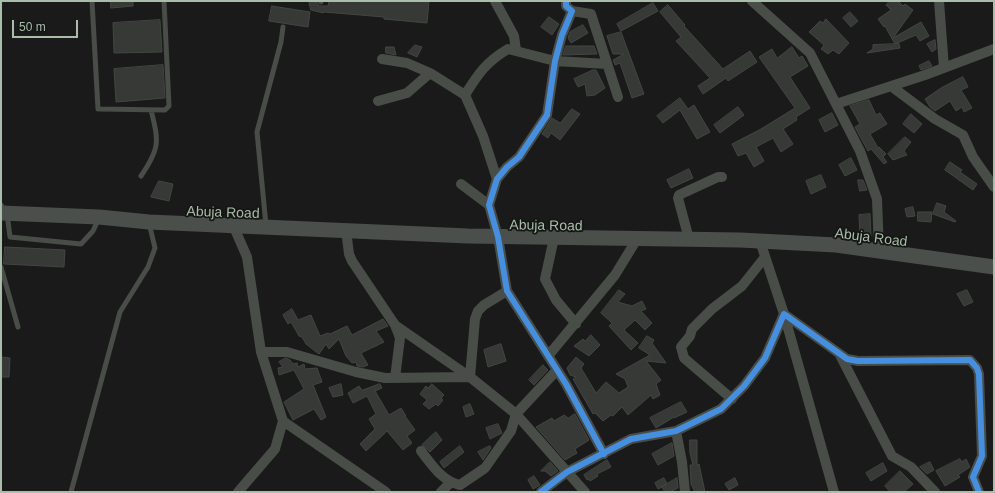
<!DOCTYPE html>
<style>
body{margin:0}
#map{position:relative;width:995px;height:493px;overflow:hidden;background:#1a1a1a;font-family:Arial,sans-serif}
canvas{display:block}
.frame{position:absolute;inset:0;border:2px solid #aabcaa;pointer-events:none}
.scale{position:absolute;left:12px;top:20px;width:66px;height:18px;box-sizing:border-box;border:2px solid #aabcaa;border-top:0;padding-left:5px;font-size:12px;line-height:14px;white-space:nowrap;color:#aabcaa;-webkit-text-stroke:3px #141614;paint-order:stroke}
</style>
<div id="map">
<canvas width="995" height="493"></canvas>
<div class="frame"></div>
<div class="scale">50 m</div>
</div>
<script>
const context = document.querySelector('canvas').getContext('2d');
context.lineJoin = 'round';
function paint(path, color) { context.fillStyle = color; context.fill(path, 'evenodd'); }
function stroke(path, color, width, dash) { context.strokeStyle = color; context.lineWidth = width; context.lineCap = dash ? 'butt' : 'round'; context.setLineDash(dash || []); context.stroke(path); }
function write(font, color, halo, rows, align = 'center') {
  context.font = font + ' Arial,sans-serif'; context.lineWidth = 3.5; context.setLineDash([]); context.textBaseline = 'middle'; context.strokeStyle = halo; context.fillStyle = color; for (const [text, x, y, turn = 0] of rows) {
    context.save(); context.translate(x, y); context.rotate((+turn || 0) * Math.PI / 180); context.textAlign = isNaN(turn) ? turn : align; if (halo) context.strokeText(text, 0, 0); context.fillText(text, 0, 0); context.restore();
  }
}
const building = new Path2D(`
 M111 1H133V6L111 8Z
 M309 1 317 2 319 6H328L329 1H429L427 23 384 19V17L324 12 323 13 311 10Z
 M890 1H898L903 6 905 4 913 10 893 38 921 22 929 36 920 41 916 35 895 44 885 26 884 27 878 19 891 10 886 5Z
 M653 3 658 11 621 31 617 24Z
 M668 5 685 25 684 26 723 69 750 51 757 62 728 81 726 78 703 94 698 86 710 78 676 41 681 37 660 12Z
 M272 6 310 12 308 27 269 21Z
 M850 12 858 21 851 27 843 18Z
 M549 17 559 24 552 35 541 27Z
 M826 19 849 43 839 54 833 50 828 54 821 49 824 45 809 32 820 21 823 23Z
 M160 20 162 52 114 53 113 23Z
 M583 25 588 33 571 43 568 38 570 32Z
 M621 32 644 94 632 98 620 63 615 65 613 60 624 54H613L607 36Z
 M935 40 936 49 932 52 927 44Z
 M899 44 900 48 867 53 873 49V45Z
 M415 45 422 47 417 57 408 53Z
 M566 46H594L597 54 563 55Z
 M386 47H394L396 55 386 53Z
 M792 47 799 58 802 56 808 66 790 77 810 108 796 117 797 120 783 129 793 144 781 152 773 138 756 147 764 161 754 167 746 153 738 156 732 144 761 129 795 108 759 57 772 49 777 58Z
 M929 61 932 66 921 70 919 66Z
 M163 65 165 98 116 102 114 69Z
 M593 70H596L605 88 595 95 587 96 585 84 578 87 574 79Z
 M963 77 968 87 961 90 972 108 964 112 962 107 956 111 950 101 935 111 930 107 925 99 941 88Z
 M680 98 688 109 694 105 710 132 697 139 680 110 663 123 657 116Z
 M869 100 876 115 880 113 887 124 870 134 878 148 879 147 886 154 883 157 887 162 884 164 871 149 868 151 863 142 855 127 860 124 850 106Z
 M738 107 744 115 720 133 714 125Z
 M572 109 580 114 560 140 551 133 548 138 542 134 552 118 560 123Z
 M832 113 838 125 825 132 819 120Z
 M911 114 922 124 914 133 903 124Z
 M905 137 911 142 904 151 907 155 893 160 888 154Z
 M851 158 857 170 845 176 839 165Z
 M950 162 962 170 960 172 977 184 973 190 945 170Z
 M689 169 693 178 671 188 667 180Z
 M821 175 826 187 811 194 806 181Z
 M858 180H863L867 190 860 191Z
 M159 181 173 184 169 201 151 197Z
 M937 203 946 206 944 212 956 221 955 222 933 214Z
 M913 207 915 216 907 217 905 209Z
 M918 212H932L931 222 918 221Z
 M870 214 871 236 860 237 859 215Z
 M5 247 65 250 64 267 4 264Z
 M619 290 625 294 618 302 632 306 642 301 646 309 641 311 652 323 645 330 635 320 624 330 638 343 631 350 609 326 612 323 601 313Z
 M967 290 973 302 964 306 957 294Z
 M292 309 298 320 311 315 320 336 328 333 330 334 347 326 352 335 383 319 388 326 376 331 384 342 361 353 368 365 363 367 357 366 356 362 352 363 346 356 339 339 329 349 326 344 319 354 306 344 302 337 299 336 291 322 288 324 283 315Z
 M591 335 600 345 589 356 574 346 583 339 585 341Z
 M647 336 654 340 652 343 666 363 646 361 661 380 656 384 660 395 653 399 651 395 628 415 622 407 613 416 611 415 603 421 595 413 593 414 573 379 576 377 570 375 567 368 576 357 584 364 581 368 596 393 606 382 619 393 628 387 625 379 616 374 650 355 639 348Z
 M501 344 506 361 488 367 484 350Z
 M1 357 10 358 9 377H1Z
 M286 358 290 360 293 364 297 363 298 367 304 364 305 369 317 368 322 382 313 385 326 417 321 420 314 409 293 420 284 402 304 389 294 370 279 375 278 368 283 367 279 362Z
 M543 365 548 370 534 385 529 380Z
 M341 384 343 395 333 397 329 388Z
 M380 384 382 388 375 391 389 415 401 408 406 416H405L415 430 407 436 412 443 403 450 387 431 366 451 360 444 375 429 369 419 376 414 367 396 353 403 348 393 359 386 362 390Z
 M432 384 444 395 441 398 443 400 438 406 436 404 429 409 423 404 427 400 420 394 426 386 428 388Z
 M681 402 687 412 674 418V417L656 428 650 418Z
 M470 404 474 414 466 417 463 407Z
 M575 414 589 440 575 449 577 453 565 460 536 427 552 418 554 421 564 415 568 418Z
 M498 424 502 433 490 439 486 428Z
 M436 432 442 440 430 452 422 445Z
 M690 440H697V465L699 464 705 492H695L691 484 690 465H693L690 453Z
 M672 443 674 456 658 465 652 454Z
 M460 446 464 452 444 468 440 462Z
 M490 446 491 448 483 460 478 452Z
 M960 459 962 462 966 459 970 467 958 475 960 477 945 486 936 471Z
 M607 460 611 467 597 474 598 476 590 481 589 479 587 480 584 475Z
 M550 462 558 471 551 476 545 471H541Z
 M930 462 934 470 927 474 920 467Z
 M883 463 887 471 871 481 866 473Z
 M900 471 913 484 904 492H890L885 486Z
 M534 476 540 485 533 489 528 480Z
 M664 478 667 484 658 489 655 483Z
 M677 478 678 488 670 492H665L662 487Z
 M735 478 738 485 729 490 725 484Z`);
const lane = new Path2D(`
 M92 1 98 109 165 110 169 106 164 1
 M321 1V2
 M141 176C160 148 159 142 151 110
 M1 205 7 213 10 237 81 244 93 231 98 220
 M266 225 257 132 281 42 283 27
 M1 267 18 327
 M71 492 120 312 148 267 155 248 149 223`);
const street = new Path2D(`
 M495 1 514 36 516 50
 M566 1V6L572 11 562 35 555 61 547 115 519 157 507 167 497 179 489 205 498 237 507 291 566 384 604 454
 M752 1 810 53 860 151 877 199 879 251
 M939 1 944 68
 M572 11 591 14 618 97
 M382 59 407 63 430 73 465 95
 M891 86 935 119 963 135 973 157 994 187
 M378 101 407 93 430 73
 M836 104 925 75 994 49
 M497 179 483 136 465 95C478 74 486 62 508 49L555 61 607 64
 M461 184 489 205
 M233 225 247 257 261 352 283 421 275 449 238 492
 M346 230 349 254 352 261 395 325 400 338 395 378
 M554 238 545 279 556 300 576 324
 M689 239 678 198 679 195 718 177H722
 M760 241 784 314 834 492
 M395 325 470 377
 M261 352H287L356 372 385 378 470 377 516 414 585 492
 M840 355 892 456 911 467 935 492
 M548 356 615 275 637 239
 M470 377 475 319 478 311 484 305 507 291
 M732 399 684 358 681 347 690 336 692 329 712 309 742 286 765 257
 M283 421 386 492
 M676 431 682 462 685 492
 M421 451C432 465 442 481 460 485L485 468 511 431 516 414 557 370
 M441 492 450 483
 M541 492 567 472 631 439 676 431 721 409 744 386 765 358 784 314 847 359 858 361 970 360 977 368 979 374 982 456 973 477 979 492`);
const primary = new Path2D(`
 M1 213 99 217 149 222 468 236 740 240 836 245 994 267`);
const cycleway = new Path2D(`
 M566 1V6L572 11 562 35 555 61 547 115 519 157 507 167 497 179 489 205 498 237 507 291 566 384 604 454
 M541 492 567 472 631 439 676 431 721 409 744 386 765 358 784 314 847 359 858 361 970 360 977 368 979 374 982 456 973 477 979 492`);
const streetNames = [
 ["Abuja Road",223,213,2],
 ["Abuja Road",546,226,1],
 ["Abuja Road",871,238,7]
];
paint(building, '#373937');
stroke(building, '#424642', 1);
stroke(lane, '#484d48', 5);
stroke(street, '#484d48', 10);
stroke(primary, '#4b4f4b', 15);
stroke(cycleway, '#468fdf', 6);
write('14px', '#aabcaa', '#141614', streetNames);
</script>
